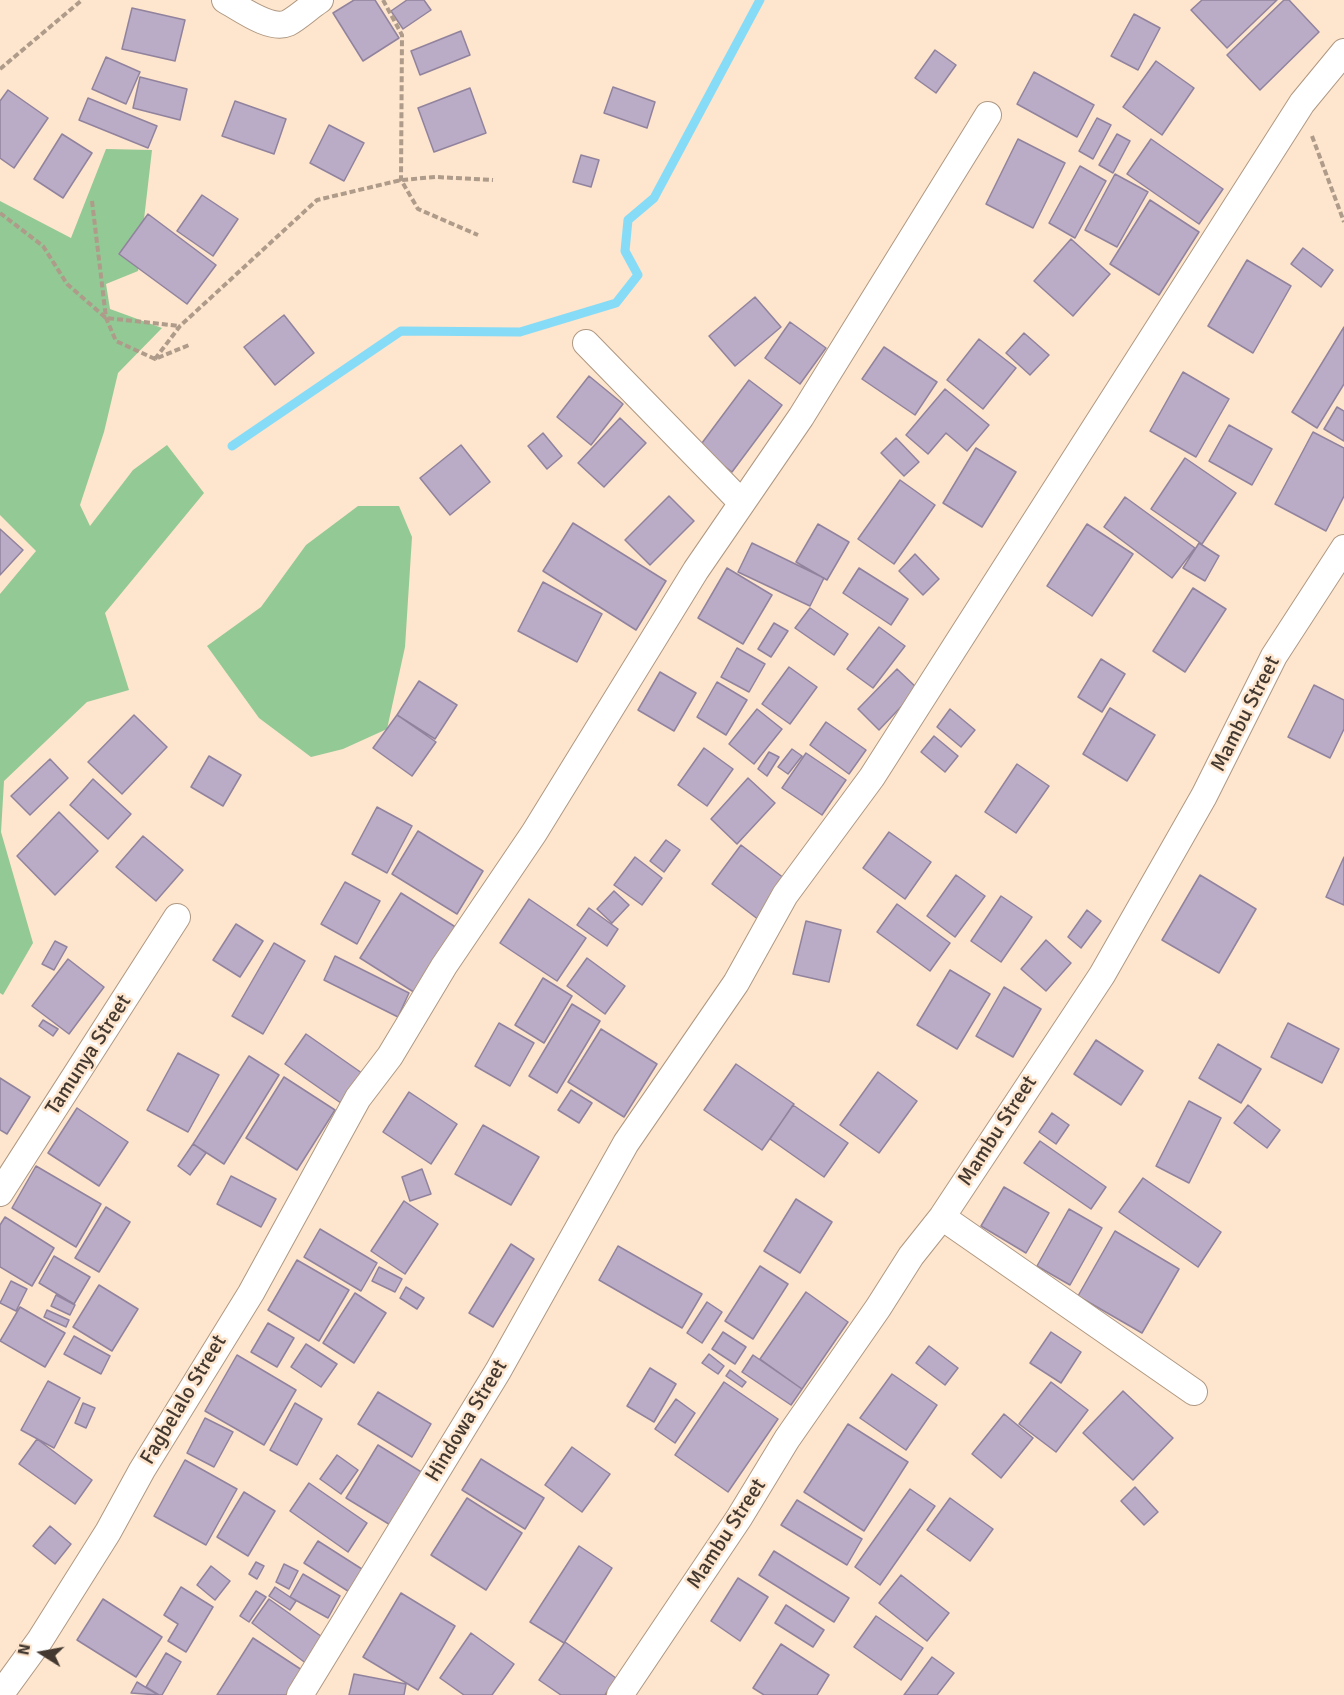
<!DOCTYPE html>
<style>
body{margin:0}
#map{position:relative;width:1344px;height:1695px;overflow:hidden;background:#fee5cd;font-family:Signika,sans-serif}
canvas{display:block}
.north{position:absolute;left:12px;top:1623px;width:60px;height:60px;-webkit-text-stroke:4px #fee5cd;paint-order:stroke;rotate:281deg;font-size:16px;font-weight:700;line-height:24px;text-align:center;color:#433930}
.north::after{content:'';display:block;margin:auto;width:21px;height:27px;background:#433930;clip-path:polygon(50% 0,100% 100%,50% 72%,0 100%)}
</style>
<div id="map">
<canvas width="1344" height="1695"></canvas>
<div class="north">N</div>
</div>
<script>
const context = document.querySelector('canvas').getContext('2d');
context.lineJoin = 'round';
function paint(path, color) { context.fillStyle = color; context.fill(path, 'evenodd'); }
function stroke(path, color, width, dash) { context.strokeStyle = color; context.lineWidth = width; context.lineCap = dash ? 'butt' : 'round'; context.setLineDash(dash || []); context.stroke(path); }
function write(font, color, halo, rows, align = 'center') {
  context.font = font + ' Signika,sans-serif'; context.lineWidth = 5; context.setLineDash([]); context.textBaseline = 'middle'; context.strokeStyle = halo; context.fillStyle = color; for (const [text, x, y, turn = 0] of rows) {
    context.save(); context.translate(x, y); context.rotate((+turn || 0) * Math.PI / 180); context.textAlign = isNaN(turn) ? turn : align; if (halo) context.strokeText(text, 0, 0); context.fillText(text, 0, 0); context.restore();
  }
}
const forest = new Path2D(`
 M106 149 152 150 138 271 106 284 110 309 162 328 118 373 104 432 80 505 90 526 133 470 167 445 204 493 105 613 129 690 87 702 4 781 1 832 33 943 3 995 0 993V594L36 551 0 515V201L71 238Z
 M358 506H399L412 537 405 647 387 729 343 749 311 757 259 718 207 646 261 607 306 545Z`);
const stream = new Path2D(`
 M232 446 401 331 520 332 616 303 638 275 625 251 628 220 654 198 760 0`);
const building = new Path2D(`
 M354 0H375L399 38 363 61 333 13Z
 M407 0H424L431 10 403 29 391 11Z
 M1202 0H1277L1227 48 1191 10Z
 M1284 0H1289L1319 32 1260 90 1227 55Z
 M132 8 185 20 175 61 122 49Z
 M1134 14 1160 28 1138 70 1111 56Z
 M461 31 470 55 420 75 411 51Z
 M935 50 956 65 936 93 915 78Z
 M106 57 140 72 126 104 92 89Z
 M1156 61 1194 88 1162 135 1123 107Z
 M1034 72 1094 105 1077 137 1017 104Z
 M140 77 187 89 180 120 133 108Z
 M613 87 655 102 647 128 604 113Z
 M470 88 486 133 434 152 418 108Z
 M8 90 48 118 14 168 0 158V101Z
 M88 98 157 126 148 148 79 120Z
 M235 101 286 119 274 154 222 136Z
 M1097 118 1111 125 1093 159 1079 151Z
 M329 125 364 143 344 181 310 163Z
 M62 134 92 153 63 198 34 179Z
 M1117 134 1130 141 1113 173 1099 165Z
 M1018 139 1065 163 1033 228 986 204Z
 M1151 139 1223 189 1199 224 1127 174Z
 M581 155 599 160 591 187 573 182Z
 M1080 166 1106 181 1075 238 1049 223Z
 M1115 174 1148 192 1117 247 1085 230Z
 M202 195 238 219 213 256 177 231Z
 M1150 200 1199 232 1159 295 1110 264Z
 M148 214 216 265 187 304 119 254Z
 M1071 239 1110 274 1073 316 1034 281Z
 M1303 248 1333 270 1321 287 1291 264Z
 M1247 260 1291 286 1253 353 1208 326Z
 M755 297 781 327 735 366 709 336Z
 M284 315 314 353 275 385 244 347Z
 M790 322 826 348 800 384 765 358Z
 M1344 327V384L1317 428 1292 412Z
 M1024 333 1049 355 1030 375 1006 353Z
 M979 339 1016 368 983 409 947 380Z
 M884 347 937 382 915 415 862 379Z
 M1183 372 1229 399 1196 457 1150 431Z
 M589 376 623 404 591 445 557 417Z
 M749 380 782 405 732 472 699 447Z
 M945 389 989 425 967 451 946 433 928 454 906 435Z
 M1337 407 1344 411V441L1324 429Z
 M620 418 646 443 604 487 578 463Z
 M1229 425 1272 449 1252 485 1209 461Z
 M1313 432 1344 448V496L1326 531 1275 504Z
 M543 433 562 456 547 469 528 446Z
 M896 438 919 462 904 476 881 453Z
 M461 445 490 482 450 515 420 478Z
 M976 448 1016 472 982 527 943 503Z
 M1185 458 1236 493 1202 544 1151 509Z
 M900 480 935 505 894 564 858 539Z
 M669 496 694 521 650 565 625 540Z
 M1125 497 1195 548 1172 578 1104 527Z
 M573 523 666 581 636 630 543 571Z
 M818 524 849 542 827 580 796 562Z
 M1087 524 1133 554 1092 616 1047 586Z
 M0 529 23 550 0 575Z
 M752 543 824 578 810 606 738 572Z
 M1199 543 1219 556 1205 581 1183 568Z
 M915 554 939 579 923 595 899 571Z
 M727 568 772 595 743 644 698 618Z
 M859 568 908 599 891 625 843 593Z
 M543 582 602 614 577 662 518 631Z
 M1193 588 1226 609 1185 672 1153 651Z
 M810 608 848 634 834 655 795 628Z
 M774 623 788 631 771 657 758 649Z
 M879 627 905 646 873 688 847 669Z
 M737 648 765 664 749 692 721 677Z
 M1101 659 1125 674 1102 712 1078 697Z
 M789 667 817 687 790 724 762 704Z
 M897 669 918 689 879 730 858 709Z
 M660 672 696 693 674 731 638 710Z
 M419 681 457 705 435 739 397 715Z
 M717 682 747 700 726 735 697 717Z
 M1314 685 1344 700V729L1330 758 1288 737Z
 M1110 708 1155 735 1127 781 1083 754Z
 M757 709 782 729 754 764 729 744Z
 M950 709 975 730 961 747 937 727Z
 M134 715 167 747 122 794 88 762Z
 M397 715 436 742 412 776 373 748Z
 M826 722 866 750 849 774 810 745Z
 M934 736 958 756 945 772 921 752Z
 M704 748 733 769 707 806 678 785Z
 M792 749 802 756 788 774 778 767Z
 M769 752 779 757 767 776 758 769Z
 M806 753 846 780 822 815 782 788Z
 M209 756 241 775 223 806 191 787Z
 M50 759 68 778 30 815 11 796Z
 M1017 764 1049 786 1016 833 985 812Z
 M748 778 775 803 737 844 711 819Z
 M93 779 131 814 108 839 70 805Z
 M377 807 412 826 387 873 352 854Z
 M59 812 98 851 55 895 17 856Z
 M418 831 483 871 457 914 392 874Z
 M889 832 931 862 905 899 863 868Z
 M143 836 183 870 156 901 116 867Z
 M666 840 680 850 664 872 650 861Z
 M741 845 789 882 759 920 712 884Z
 M635 857 662 878 642 905 614 885Z
 M1344 857V905L1326 897Z
 M956 875 985 896 955 937 927 916Z
 M1200 875 1256 909 1219 973 1162 940Z
 M345 882 380 901 357 944 321 924Z
 M614 891 629 905 612 923 597 909Z
 M401 893 462 931 420 996 360 958Z
 M1001 896 1032 917 1001 962 971 941Z
 M529 899 586 938 557 981 500 943Z
 M897 904 950 943 930 971 877 932Z
 M589 908 618 929 607 946 577 925Z
 M1087 910 1101 921 1081 948 1068 937Z
 M806 921 841 930 829 982 793 974Z
 M236 924 263 941 240 977 213 960Z
 M1046 940 1071 963 1046 991 1021 969Z
 M55 941 67 947 54 970 42 964Z
 M274 943 305 961 263 1034 232 1016Z
 M335 956 409 993 398 1017 324 980Z
 M587 958 625 986 605 1014 567 986Z
 M68 959 104 987 69 1034 32 1006Z
 M950 970 990 994 957 1049 917 1025Z
 M543 978 572 996 544 1043 515 1025Z
 M1004 987 1041 1009 1013 1057 976 1036Z
 M572 1004 600 1021 557 1093 529 1076Z
 M43 1020 58 1029 53 1036 39 1026Z
 M499 1023 534 1043 510 1086 475 1066Z
 M1288 1023 1339 1049 1322 1083 1271 1057Z
 M601 1029 657 1064 624 1117 568 1082Z
 M306 1034 369 1078 348 1108 285 1064Z
 M1096 1040 1143 1071 1121 1105 1074 1074Z
 M1218 1044 1261 1069 1241 1103 1199 1078Z
 M178 1053 219 1075 188 1132 147 1110Z
 M249 1056 279 1075 224 1164 193 1144Z
 M736 1064 794 1104 762 1150 704 1110Z
 M878 1072 917 1101 879 1153 840 1125Z
 M284 1077 335 1110 297 1170 246 1138Z
 M0 1078 30 1097 7 1134 0 1130Z
 M571 1090 592 1103 579 1123 558 1110Z
 M409 1092 457 1124 431 1164 383 1132Z
 M1189 1101 1221 1118 1189 1183 1156 1166Z
 M793 1105 848 1143 824 1177 770 1139Z
 M1248 1105 1280 1130 1267 1148 1234 1123Z
 M77 1108 128 1142 99 1186 48 1153Z
 M1052 1113 1069 1125 1056 1144 1039 1132Z
 M483 1125 539 1157 511 1205 455 1174Z
 M1040 1141 1106 1187 1091 1209 1024 1163Z
 M193 1144 206 1153 190 1175 178 1166Z
 M36 1166 101 1204 76 1247 12 1208Z
 M422 1169 431 1194 410 1201 402 1177Z
 M231 1176 276 1199 261 1227 217 1204Z
 M1143 1178 1221 1232 1198 1267 1119 1212Z
 M1004 1187 1049 1213 1026 1253 981 1226Z
 M796 1199 832 1222 800 1273 764 1251Z
 M404 1201 438 1224 405 1274 371 1251Z
 M106 1207 130 1222 99 1272 75 1258Z
 M1069 1209 1102 1228 1070 1285 1037 1266Z
 M5 1217 54 1248 32 1286 0 1267V1225Z
 M320 1229 377 1263 361 1291 304 1257Z
 M1115 1231 1179 1269 1142 1333 1078 1296Z
 M511 1244 534 1259 493 1327 469 1313Z
 M618 1246 702 1294 682 1328 599 1280Z
 M54 1256 90 1277 74 1304 39 1283Z
 M297 1260 349 1290 319 1341 268 1310Z
 M760 1266 788 1284 753 1339 725 1321Z
 M379 1267 402 1279 395 1292 372 1281Z
 M11 1281 27 1289 16 1311 0 1303Z
 M99 1285 138 1309 112 1351 73 1327Z
 M406 1287 424 1298 417 1309 400 1298Z
 M806 1292 848 1322 802 1389 760 1359Z
 M355 1293 386 1313 354 1363 323 1343Z
 M56 1295 75 1305 70 1315 51 1306Z
 M707 1302 722 1312 702 1343 687 1333Z
 M20 1307 65 1333 45 1367 0 1341Z
 M47 1310 69 1320 66 1327 44 1317Z
 M268 1323 294 1338 277 1367 251 1352Z
 M723 1332 746 1347 735 1364 712 1349Z
 M1051 1332 1081 1352 1061 1383 1030 1363Z
 M74 1336 110 1356 101 1374 64 1354Z
 M306 1344 337 1364 321 1387 291 1367Z
 M929 1346 958 1368 945 1385 916 1363Z
 M709 1354 724 1366 718 1374 702 1363Z
 M237 1355 296 1390 264 1445 205 1411Z
 M753 1355 802 1389 791 1405 742 1372Z
 M650 1368 676 1384 654 1422 627 1406Z
 M730 1370 746 1382 742 1387 726 1376Z
 M892 1374 937 1405 906 1450 860 1418Z
 M48 1381 80 1398 54 1448 21 1430Z
 M724 1382 778 1419 728 1492 675 1455Z
 M1051 1382 1088 1410 1056 1452 1019 1424Z
 M1123 1391 1173 1438 1133 1480 1083 1433Z
 M378 1392 431 1424 412 1457 358 1424Z
 M676 1399 695 1413 675 1443 655 1429Z
 M83 1403 95 1408 86 1428 75 1423Z
 M295 1403 322 1419 297 1465 270 1450Z
 M1004 1414 1033 1438 1001 1478 972 1454Z
 M205 1418 233 1432 214 1467 187 1453Z
 M848 1424 908 1462 864 1531 804 1492Z
 M37 1439 92 1480 75 1504 19 1464Z
 M378 1445 423 1473 392 1526 346 1498Z
 M572 1447 610 1474 582 1512 545 1485Z
 M337 1455 358 1470 341 1494 320 1479Z
 M481 1459 544 1498 525 1529 462 1490Z
 M185 1460 237 1489 206 1545 154 1516Z
 M309 1483 367 1523 348 1552 290 1511Z
 M1135 1487 1158 1512 1144 1525 1121 1501Z
 M910 1489 935 1506 880 1585 855 1567Z
 M244 1492 275 1511 248 1556 217 1537Z
 M467 1498 522 1533 486 1590 431 1555Z
 M950 1498 993 1529 970 1561 927 1530Z
 M797 1500 862 1539 847 1565 781 1525Z
 M50 1526 71 1544 55 1564 33 1546Z
 M318 1541 365 1571 351 1593 304 1563Z
 M579 1546 612 1568 564 1643 530 1622Z
 M774 1551 849 1598 834 1622 759 1575Z
 M256 1562 264 1566 257 1579 249 1574Z
 M284 1564 298 1571 289 1589 276 1582Z
 M211 1566 230 1581 215 1600 197 1585Z
 M303 1574 340 1596 328 1618 290 1597Z
 M901 1575 949 1613 927 1641 879 1603Z
 M738 1578 768 1597 740 1641 711 1621Z
 M181 1587 213 1607 186 1652 168 1641 178 1624 164 1615Z
 M275 1587 296 1601 290 1610 269 1596Z
 M256 1591 266 1597 249 1622 240 1616Z
 M401 1593 455 1626 418 1690 363 1657Z
 M103 1599 162 1637 136 1677 77 1640Z
 M269 1599 325 1639 307 1664 252 1623Z
 M786 1605 824 1630 813 1647 775 1623Z
 M876 1616 923 1648 901 1680 854 1647Z
 M471 1633 514 1664 492 1695H464L440 1678Z
 M253 1638 305 1672 290 1695H217Z
 M565 1642 616 1678 605 1695H561L539 1680Z
 M781 1644 829 1675 817 1695H764L753 1688Z
 M166 1653 181 1662 162 1695H159L146 1687Z
 M932 1657 954 1673 937 1695H904Z
 M354 1674 406 1684 404 1695H349Z
 M137 1682 158 1695 131 1693Z`);
const path = new Path2D(`
 M383 0 402 35 401 180 418 209 478 235
 M0 69 82 0
 M1312 136 1344 222
 M92 201 106 318 116 341 155 359 189 345
 M0 213 43 246 67 284 106 318 180 326
 M155 359 180 326 317 200 401 180 436 177 493 180`);
const minor = new Path2D(`
 M225 0C240 8 270 31 288 23 299 17 309 7 320 0
 M586 343 742 503
 M0 1193 177 917
 M942 1217 1194 1392
 M0 1695 40 1640 108 1532 142 1470 251 1293 358 1098 390 1056 444 966 534 833 696 570 801 417 988 115
 M300 1695 498 1371 626 1143 736 983 785 895 872 777 1302 103 1344 52
 M620 1695 739 1518 787 1439 878 1308 911 1256 942 1217 1102 975 1204 796 1274 656 1344 548`);
const streetNames = [
 ["Mambu Street",1246,714,-63],
 ["Tamunya Street",89,1055,-57],
 ["Mambu Street",998,1131,-57],
 ["Fagbelalo Street",184,1400,-59],
 ["Hindowa Street",467,1421,-59],
 ["Mambu Street",727,1534,-57]
];
paint(forest, '#93c995');
stroke(stream, '#86dcf7', 9);
paint(building, '#baabc6');
stroke(building, '#91839d', 1.5);
stroke(minor, '#af9882', 28);
stroke(path, '#ae9b8a', 4, [6, 3]);
stroke(minor, '#fff', 26);
write('21px', '#433930', '#fee5cd', streetNames);
</script>
